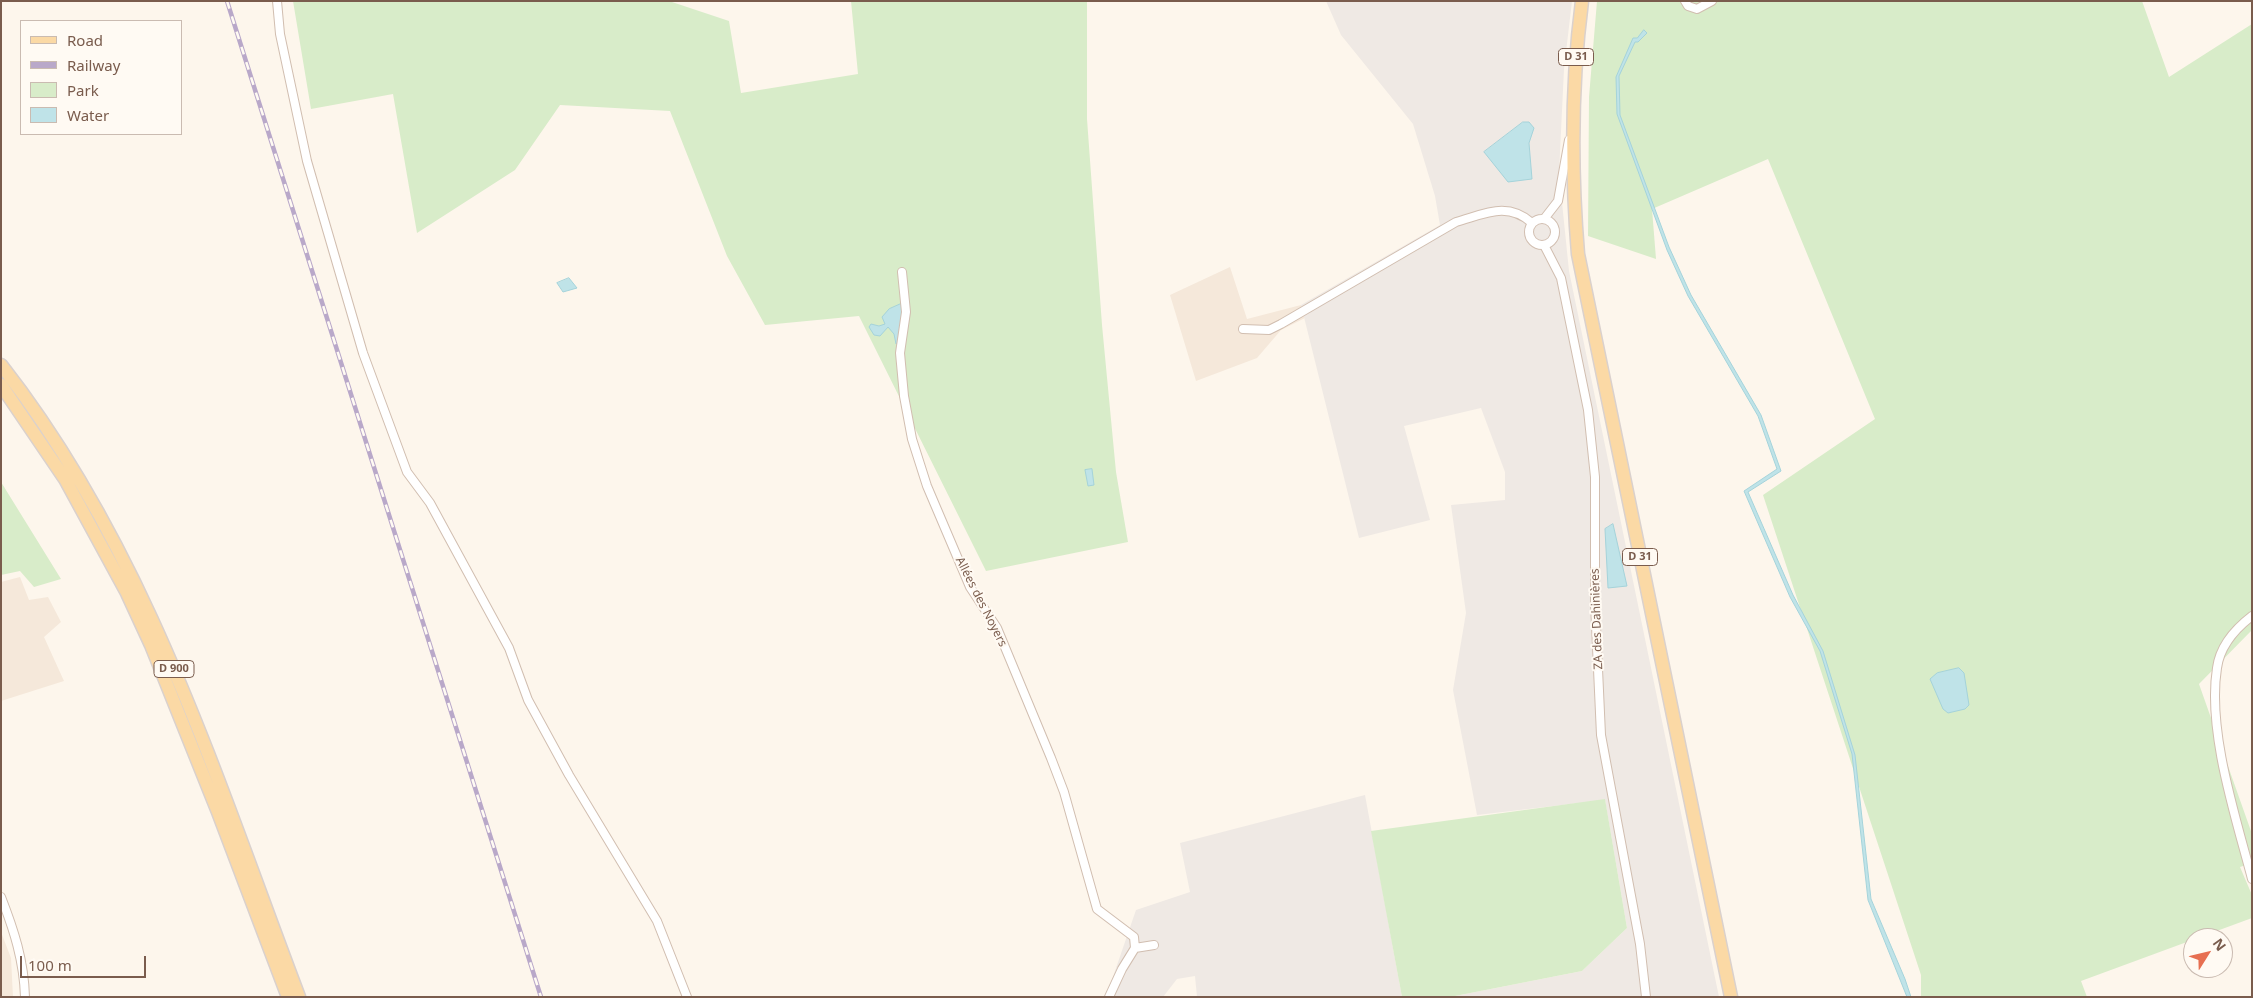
<!DOCTYPE html>
<meta charset="utf-8">
<style>
body{margin:0}
#map{position:relative;width:2253px;height:998px;overflow:hidden;background:#fdf6ec;font-family:"Noto Sans",sans-serif}
canvas{display:block}
.frame{position:absolute;inset:0;border:2px solid #7a5c4d;pointer-events:none}
.legend{position:absolute;left:20px;top:20px;width:162px;height:115px;box-sizing:border-box;background:#fffaf3;border:1px solid #cabbb1;margin:0;padding:6px 9px;list-style:none;font-size:15px;color:#7a5c4d}
.legend li{display:flex;align-items:center;gap:10px;height:25px}
.legend b{width:25px;border:1px solid #cabbb1}
.north{position:absolute;left:2183px;top:928px;width:50px;height:50px;box-sizing:border-box;background:#fffaf3;border:1px solid #cabbb1;border-radius:50%;rotate:54deg;font-size:14px;font-weight:700;line-height:20px;text-align:center;color:#7a5c4d}
.north::after{content:'';display:block;margin:auto;width:18px;height:22px;background:#e76f51;clip-path:polygon(50% 0,100% 100%,50% 72%,0 100%)}
.scale{position:absolute;left:20px;top:956px;width:126px;height:22px;box-sizing:border-box;border:2px solid #7a5c4d;border-top:0;padding-left:6px;font-size:15px;line-height:18px;white-space:nowrap;color:#7a5c4d;-webkit-text-stroke:4px #fffaf3;paint-order:stroke}
</style>
<div id="map">
<canvas width="2253" height="998"></canvas>
<div class="frame"></div>
<ul class="legend">
<li><b style="height:6px;background:#fbd9a5"></b>Road</li>
<li><b style="height:6px;background:#b9a8c9"></b>Railway</li>
<li><b style="height:14px;background:#d8ecc9"></b>Park</li>
<li><b style="height:14px;background:#bfe3e8"></b>Water</li>
</ul>
<div class="north">N</div>
<div class="scale">100 m</div>
</div>
<script>
const context = document.querySelector('canvas').getContext('2d');
context.lineJoin = 'round';
function paint(path, color) { context.fillStyle = color; context.fill(path, 'evenodd'); }
function stroke(path, color, width, dash) { context.strokeStyle = color; context.lineWidth = width; context.lineCap = dash ? 'butt' : 'round'; context.setLineDash(dash || []); context.stroke(path); }
function write(font, color, halo, rows, align = 'center') {
  context.font = font + ' "Noto Sans",sans-serif'; context.lineWidth = 4; context.setLineDash([]); context.textBaseline = 'middle'; context.strokeStyle = halo; context.fillStyle = color; for (const [text, x, y, turn = 0] of rows) {
    context.save(); context.translate(x, y); context.rotate((+turn || 0) * Math.PI / 180); context.textAlign = isNaN(turn) ? turn : align; if (halo) context.strokeText(text, 0, 0); context.fillText(text, 0, 0); context.restore();
  }
}
const residential = new Path2D(`
 M1230 267 1247 319 1301 305 1305 318 1281 330 1257 358 1196 381 1170 295Z
 M20 577 29 600 48 597 61 622 44 637 64 681 1 701V582Z
 M1 932 11 958 13 997H1Z`);
const industrial = new Path2D(`
 M1326 1H1572L1564 69 1559 173 1569 271 1719 997H1450L1582 971 1627 928 1605 800 1477 815 1453 690 1466 613 1451 505 1505 500V472L1481 408 1404 426 1430 520 1359 538 1301 305 1440 225 1435 196 1413 124 1341 35Z
 M1365 795 1402 997H1197L1195 976 1177 979 1163 997H1106L1136 910 1190 892 1180 843Z`);
const green = new Path2D(`
 M293 1H669L729 21 741 93 858 74 851 1H1087V119L1102 325 1116 472 1128 542 986 571 859 316 765 325 727 256 670 111 560 105 515 170 417 233 393 94 311 109Z
 M1597 1H2142L2169 77 2252 24V630L2199 684 2252 834V863L2240 867 2252 895V918L2081 981 2087 997H1921V975L1763 495 1875 419 1768 159 1652 209 1656 259 1588 236 1589 97Z
 M1 482 61 579 34 587 20 571 1 575Z
 M1605 799 1627 928 1582 971 1450 997H1402L1371 831Z`);
const water = new Path2D(`
 M1644 30 1647 33 1638 42H1635L1619 76 1620 115 1669 247 1691 295 1761 415 1781 471 1748 492 1793 595 1823 651 1855 755 1871 899 1905 979 1911 997H1907L1868 900 1852 754 1820 651 1790 597 1744 491 1777 469 1758 416 1688 296 1667 250 1617 114 1616 77 1633 38H1637Z
 M1523 122H1529L1534 128 1529 143 1532 179 1508 182 1484 152Z
 M569 278 577 288 563 292 557 283Z
 M903 303 901 342 896 344 894 334 888 327 880 336 874 335 869 327 871 324 879 326 885 324 882 317 889 309Z
 M1092 469 1094 485 1088 486 1085 470Z
 M1613 524 1627 586 1608 588 1605 529Z
 M1959 668 1964 673 1969 705 1965 709 1948 713 1943 709 1930 679 1937 673Z`);
const minor = new Path2D(`
 M277 1 280 34 307 161 363 353 407 472 430 503 509 648 528 700 569 775 657 921 687 997
 M1685 1 1688 6 1697 9 1712 1
 M1529 232a13 13 0 1 1 26 0a13 13 0 1 1-26 0Z
 M1544 219 1558 201 1569 140
 M1544 245 1561 278 1588 410 1595 477V603L1601 735 1640 944 1646 997
 M902 272 906 312 900 353 904 396 912 439 927 486 970 587 997 628 1051 758 1064 792 1097 909 1134 937 1135 948 1122 969 1109 997
 M1243 329 1269 330 1281 324 1456 222C1485 214 1507 201 1532 223
 M2252 616C2235 629 2220 646 2217 668 2207 731 2236 818 2252 879
 M1 897C14 930 24 961 25 997
 M1135 948 1154 945`);
const primary = new Path2D(`
 M1582 1C1571 86 1571 169 1578 254L1731 997
 M1 365C147 551 216 779 299 997
 M1 385 65 479 127 593 151 645 218 812 288 997`);
const rail = new Path2D(`
 M227 1 541 997`);
const shields = [
 [1576,57,35],
 [1640,557,35],
 [174,669,40]
];
const shieldNames = [
 ["D 31",1576,57],
 ["D 31",1640,557],
 ["D 900",174,669]
];
const streetNames = [
 ["Allées des Noyers",981,602,63],
 ["ZA des Dahinières",1597,619,-92]
];
paint(residential, '#f5e8da');
paint(industrial, '#efe9e4');
paint(green, '#d8ecc9');
paint(water, '#bfe3e8');
stroke(water, '#a5d3da', 1);
stroke(minor, '#d1beb0', 10);
stroke(primary, '#dad1cd', 15);
stroke(minor, '#fff', 8);
stroke(primary, '#fbd9a5', 12);
stroke(rail, '#b9a8c9', 4.5);
stroke(rail, '#fffaf3', 2.5, [8]);
for (const [x, y, w] of shields) { const box = new Path2D(); box.roundRect(x - w / 2, y - 8.5, w, 17, 4); context.fillStyle = '#fffaf3'; context.fill(box); stroke(box, '#7a5c4d', 1); }
write('bold 11px', '#7a5c4d', null, shieldNames);
write('12px', '#7a5c4d', '#fffaf3', streetNames);
</script>
